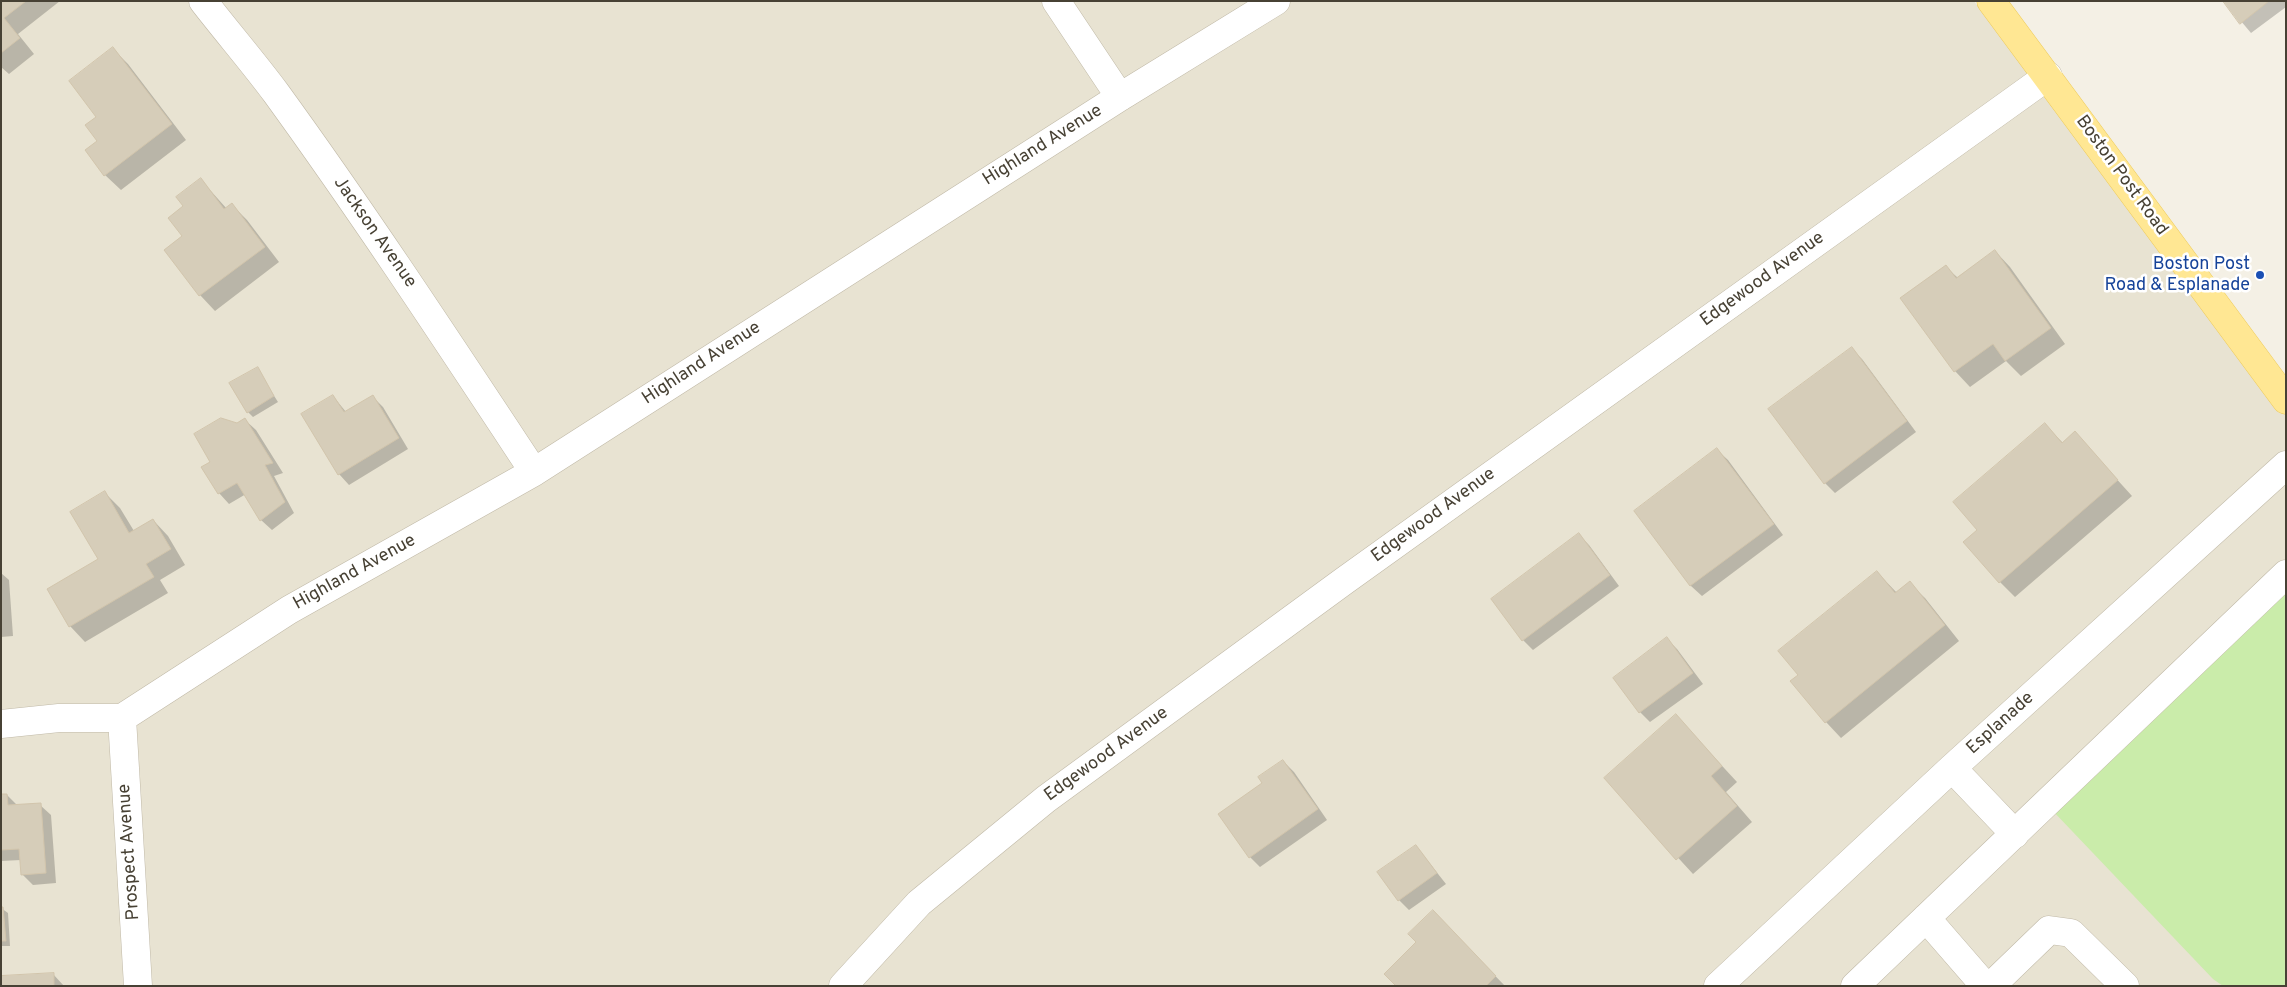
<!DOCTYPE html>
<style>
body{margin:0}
#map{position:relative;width:2287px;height:987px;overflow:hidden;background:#f4f0e5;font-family:Overpass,sans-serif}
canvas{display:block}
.frame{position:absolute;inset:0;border:2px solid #474134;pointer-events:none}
</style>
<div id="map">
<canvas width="2287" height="987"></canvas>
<div class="frame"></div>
</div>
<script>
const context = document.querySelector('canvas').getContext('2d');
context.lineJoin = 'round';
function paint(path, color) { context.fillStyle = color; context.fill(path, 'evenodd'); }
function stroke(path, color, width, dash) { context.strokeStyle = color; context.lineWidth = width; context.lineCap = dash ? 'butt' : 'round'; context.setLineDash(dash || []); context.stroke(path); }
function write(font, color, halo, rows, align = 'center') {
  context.font = font + ' Overpass,sans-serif'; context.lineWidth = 5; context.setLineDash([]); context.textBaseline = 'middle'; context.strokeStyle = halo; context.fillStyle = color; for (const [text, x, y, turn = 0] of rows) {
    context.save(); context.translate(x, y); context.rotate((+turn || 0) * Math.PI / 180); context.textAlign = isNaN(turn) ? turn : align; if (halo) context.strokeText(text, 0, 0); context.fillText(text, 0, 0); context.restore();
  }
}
const residential = new Path2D(`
 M1 1H1974L2286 413V986H1Z`);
const green = new Path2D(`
 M2286 585V986H2223L2213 979 2052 810Z`);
const shadow = new Path2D(`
 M1 1H60L18 34 34 54 9 74 1 67Z
 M2224 1H2286V7L2251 33Z
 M113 49 128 64 186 140 121 190 105 175 86 150 99 141 98 117Z
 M201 180 227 209 232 205 247 220 279 262 215 311 200 295 183 237 185 206Z
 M1995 251 2010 267 2065 344 2021 376 2006 361 1970 387 1955 371 1946 267 1958 278Z
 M1851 349 1862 359 1916 432 1835 493 1825 483Z
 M257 369 278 402 253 417 248 412Z
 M333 396 346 412 373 397 383 407 408 449 349 485 339 474Z
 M245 420 256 430 283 473 274 476 294 513 272 530 261 520 246 494 229 504 219 493 212 462 238 425Z
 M2045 425 2063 443 2075 433 2132 496 2015 597 2000 582 1979 530Z
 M1717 450 1728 460 1783 535 1702 596 1691 586 1636 511Z
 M105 493 120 508 134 531 153 520 168 536 185 565 160 580 168 593 85 642 70 626 99 559Z
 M1579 535 1589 545 1619 586 1533 650 1523 640Z
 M1877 572 1897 593 1909 583 1925 598 1959 641 1841 738 1826 722 1800 675Z
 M1 573 9 580 13 636 1 637Z
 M1667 639 1677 649 1703 684 1650 722 1640 712Z
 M1676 716 1737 782 1726 792 1752 822 1693 874 1605 778Z
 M1283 761 1294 772 1327 820 1260 867 1250 857 1264 783Z
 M1 795H7L18 806 40 805 51 815 56 883 33 885 22 874 21 860 1 861Z
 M1416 846 1446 884 1409 910 1399 900Z
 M1 908 8 913 10 946H1Z
 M1448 927 1505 986H1398Z
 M53 974 64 986H1Z`);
const building = new Path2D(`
 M1 1H26L4 18 20 38 1 53Z
 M2223 1H2269L2240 24Z
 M113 47 172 124 104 176 85 150 97 141 85 125 96 117 69 81Z
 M201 178 224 209 232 203 265 247 199 296 164 250 182 236 168 218 183 206 176 197Z
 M1995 250 2051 328 2005 361 1993 344 1954 372 1900 298 1946 265 1956 278Z
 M1852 347 1907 421 1824 484 1768 409Z
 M258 367 274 396 247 413 229 383Z
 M333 395 344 412 373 395 399 438 338 475 301 414Z
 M221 418 237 423 245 418 273 463 265 465 285 502 260 521 237 483 218 494 201 467 210 462 194 434Z
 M2045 423 2062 443 2075 431 2118 480 1999 583 1963 542 1977 530 1953 502Z
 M1717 448 1774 524 1690 586 1634 511Z
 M105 491 129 533 153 519 171 549 146 564 154 577 69 627 47 589 98 559 70 512Z
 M1579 533 1610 575 1522 641 1491 599Z
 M1877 571 1895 593 1910 581 1945 625 1825 723 1790 681 1798 675 1778 651Z
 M1667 637 1693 673 1639 713 1613 678Z
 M1676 714 1722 766 1711 776 1737 806 1676 860 1604 778Z
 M1283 760 1318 809 1249 858 1218 814 1262 783 1258 777Z
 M1 794H7L8 805 41 803 46 873 21 875 19 849 1 850Z
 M1416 845 1437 873 1398 901 1377 872Z
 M1 907H3L6 941H1Z
 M1433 910 1496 976 1486 986H1396L1384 974 1416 942 1408 934Z
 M54 973V986H1V976Z`);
const minor = new Path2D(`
 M203 1C227 32 253 62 276 93 366 217 450 345 534 472
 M1056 1 1120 97
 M122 718 289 610 534 472 1120 97 1276 1
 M122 718 138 986
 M1 724 59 718H122
 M1952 768 2015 834
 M1926 918 1985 986
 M843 986 919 903 1046 799 1344 581 2048 76
 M1718 986 1952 768 2286 465
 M1855 986 2286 574
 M1991 986 2049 930 2071 933 2125 986`);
const major = new Path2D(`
 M1991 1 2286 400`);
const markers = [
 [2260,275,5,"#1a4fb4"]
];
const streetNames = [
 ["Highland Avenue",1043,146,-32],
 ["Boston Post Road",2121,176,54],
 ["Jackson Avenue",374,233,55],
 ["Edgewood Avenue",1763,280,-36],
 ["Highland Avenue",702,364,-33],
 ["Edgewood Avenue",1434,516,-36],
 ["Highland Avenue",355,573,-29],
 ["Esplanade",2001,724,-42],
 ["Edgewood Avenue",1107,755,-36],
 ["Prospect Avenue",130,852,-94]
];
const transitNames = [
 ["Boston Post",2250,265],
 ["Road & Esplanade",2250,286]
];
paint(residential, '#e8e3d2');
paint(green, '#caecaa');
paint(shadow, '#0003');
paint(building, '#d6cdb9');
stroke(building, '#d2c5ac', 1);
stroke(minor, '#c0b9a7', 29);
stroke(major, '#edca59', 29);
stroke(minor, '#fff', 28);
stroke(major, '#ffe793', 28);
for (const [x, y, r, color] of markers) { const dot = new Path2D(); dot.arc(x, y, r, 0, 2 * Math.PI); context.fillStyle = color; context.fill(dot); stroke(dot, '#fff', 2); }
write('18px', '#474134', '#fff', streetNames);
write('18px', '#164399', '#fff', transitNames, 'right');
</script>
